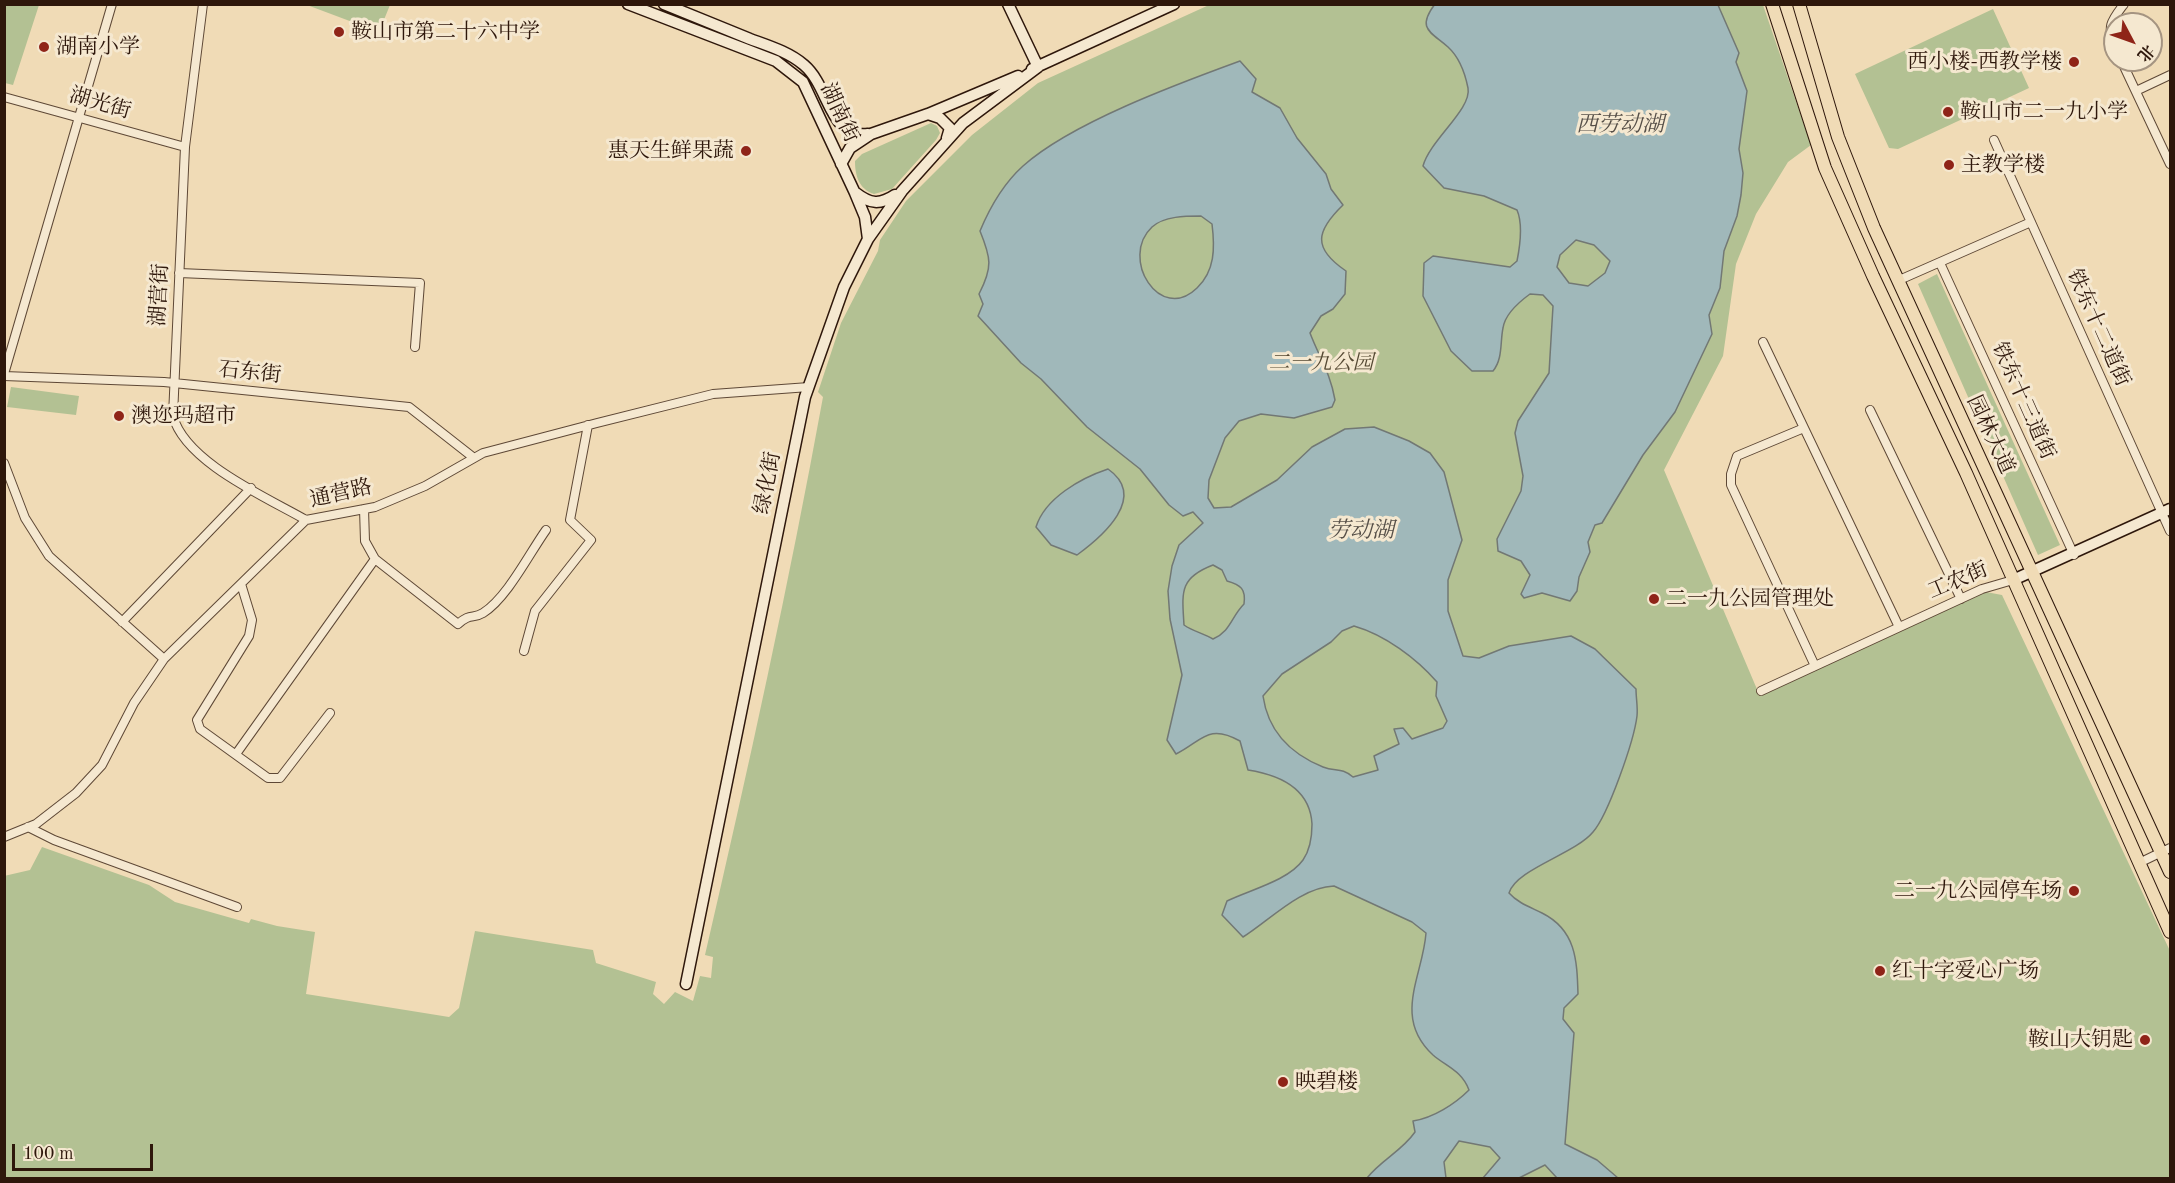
<!DOCTYPE html>
<meta charset="utf-8">
<style>
body{margin:0}
#map{position:relative;width:2175px;height:1183px;overflow:hidden;background:#f0dbb6;font-family:"Old Standard TT","Noto Serif SC",serif}
canvas{display:block}
.frame{position:absolute;inset:0;border:6px solid #2e170b;pointer-events:none}
.north{position:absolute;left:2103px;top:12px;width:60px;height:60px;box-sizing:border-box;background:#f5e8d0;border:2px solid #a59481;border-radius:50%;rotate:131deg;font-size:16px;font-weight:700;line-height:24px;text-align:center;color:#2e170b}
.north::after{content:'';display:block;margin:auto;width:21px;height:27px;background:#8f2418;clip-path:polygon(50% 0,100% 100%,50% 72%,0 100%)}
.scale{position:absolute;left:12px;top:1144px;width:141px;height:27px;box-sizing:border-box;border:3px solid #2e170b;border-top:0;padding-left:8px;font-size:18px;line-height:21px;white-space:nowrap;color:#2e170b;-webkit-text-stroke:4px #f5e8d0;paint-order:stroke}
</style>
<div id="map">
<canvas width="2175" height="1183"></canvas>
<div class="frame"></div>
<div class="north">北</div>
<div class="scale">100 m</div>
</div>
<script>
const context = document.querySelector('canvas').getContext('2d');
context.lineJoin = 'round';
function paint(path, color) { context.fillStyle = color; context.fill(path, 'evenodd'); }
function stroke(path, color, width, dash) { context.strokeStyle = color; context.lineWidth = width; context.lineCap = dash ? 'butt' : 'round'; context.setLineDash(dash || []); context.stroke(path); }
function write(font, color, halo, rows, align = 'center') {
  context.font = font + ' "Old Standard TT","Noto Serif SC",serif'; context.lineWidth = 6; context.setLineDash([]); context.textBaseline = 'middle'; context.strokeStyle = halo; context.fillStyle = color; for (const [text, x, y, turn = 0] of rows) {
    context.save(); context.translate(x, y); context.rotate((+turn || 0) * Math.PI / 180); context.textAlign = isNaN(turn) ? turn : align; if (halo) context.strokeText(text, 0, 0); context.fillText(text, 0, 0); context.restore();
  }
}
const green = new Path2D(`
 M4 5H39L13 85 5 83Z
 M307 5 390 4V5L379 32Z
 M1209 5H1763L1811 145 1788 162 1756 214 1736 264 1723 356 1664 470 1759 694 1986 592 2002 595 2170 951V1178H5L4 876 30 870 42 847 149 885 175 902 249 923 251 919 277 926 315 932 306 994 449 1017 459 1008 475 931 593 950 596 963 656 982 653 994 664 1004 675 992 693 1001 700 976 711 978 713 957 705 955C748 770 789 584 823 397L818 392 841 323 878 251 880 240 906 201 972 135 1038 83Z
 M1993 9 2029 88 1898 149 1889 148 1855 74Z
 M931 123 937 126 940 133 936 140 892 189 874 194C859 189 855 176 855 161L862 154Z
 M1937 274 2060 545 2038 555 1918 284Z
 M11 387 79 396 76 415 7 407Z`);
const water = new Path2D(`
 M1435 4 1718 5 1739 53 1736 62 1747 91 1739 149 1743 173 1741 195 1737 216 1724 251 1720 288 1709 315 1712 334 1675 412 1643 455 1602 523 1595 525 1588 542 1590 552 1579 577 1577 591 1570 601 1542 593 1524 598 1521 594 1530 575 1521 561 1498 551 1497 539 1521 491 1523 476 1515 433 1518 421 1549 373 1553 306 1543 295 1530 294C1519 302 1505 314 1503 328 1500 342 1503 359 1493 371H1472L1451 351 1423 296 1424 263 1433 256 1510 267 1517 261C1520 246 1523 224 1517 210L1484 196 1444 188 1423 166C1430 140 1472 109 1468 88 1465 73 1459 57 1448 47 1431 32 1416 29 1435 4ZM1576 240 1594 245 1610 261 1605 273 1588 286 1569 283 1557 267 1560 255Z
 M1240 61 1256 79 1252 92 1280 108 1297 138 1326 174 1331 189 1343 205C1316 231 1312 248 1346 271L1345 294 1333 309 1321 316 1310 333C1320 359 1330 372 1335 400L1332 407 1294 418 1261 414 1239 421 1225 438 1209 480 1208 498 1214 508 1231 507 1277 480 1312 447 1345 429 1374 427 1409 441 1430 453 1444 472 1462 540 1448 580V611L1463 656 1479 658 1509 646 1571 636 1595 649 1636 689C1636 698 1638 708 1637 716 1634 741 1608 815 1593 832 1575 854 1516 869 1509 893 1518 903 1530 907 1542 913 1576 930 1577 960 1578 994L1564 1008 1563 1019 1574 1033 1565 1144 1597 1160 1618 1178H1557L1545 1165 1519 1178H1483L1500 1158 1490 1147 1459 1141 1444 1162 1446 1178H1367C1381 1160 1402 1151 1415 1132L1413 1121C1433 1118 1455 1104 1469 1090 1462 1071 1447 1067 1433 1055 1392 1017 1423 976 1426 933L1412 922 1334 886C1301 887 1270 920 1243 937L1222 915 1227 901C1249 890 1288 881 1303 860 1310 850 1312 835 1312 824 1310 788 1280 775 1248 770L1240 741C1208 723 1202 741 1176 754L1167 740 1182 675 1170 619 1168 591 1172 566 1179 545 1203 523 1193 512 1183 516 1169 505 1140 469 1087 427 1041 379 1021 363 978 316 983 304 979 294C993 267 991 258 980 231 990 207 1003 184 1023 166 1071 123 1177 84 1240 61ZM1201 216 1212 224C1215 248 1215 271 1197 288 1160 324 1119 258 1152 227 1164 216 1186 216 1201 216ZM1213 565 1222 570 1227 581C1241 585 1246 589 1244 604 1231 617 1231 631 1213 639 1203 633 1194 632 1184 625 1182 592 1179 578 1213 565ZM1354 626C1385 635 1416 658 1437 682L1436 696 1447 721 1443 728 1412 739 1403 728 1394 729 1399 744 1374 756 1378 770 1353 777C1341 767 1336 772 1323 767 1291 754 1268 731 1263 696L1282 674 1331 642 1342 631Z
 M1108 469C1148 497 1103 536 1077 555L1051 545 1036 527C1045 498 1081 478 1108 469Z`);
const street = new Path2D(`
 M203 4 185 147 173 416C185 462 266 497 306 520
 M2115 46C2106 26 2112 20 2124 4
 M2121 60 2170 164
 M2136 91 2170 75
 M4 97 185 147
 M1994 140 2170 531
 M1940 263 2074 555
 M179 273 420 283 415 347
 M1897 281 2031 222
 M1763 342 1804 428
 M4 374 112 4
 M4 376 164 382 409 407 474 458
 M1870 410 1961 599
 M4 463 25 518 49 556 164 659
 M364 509 365 541 375 559 458 624C470 613 473 619 483 613 507 598 529 554 546 530
 M241 584 252 620 249 636 197 720 200 729 268 778H280L330 713
 M122 622 251 488
 M524 651 535 611 591 540 570 520 588 425
 M1815 666 1731 485V474L1737 456 1804 428 1899 627
 M1761 691 1982 589 2013 580
 M236 754 375 559
 M28 827 54 840 237 907
 M4 837 36 824 76 793 102 765 134 703 164 659 306 520 375 507 425 486 483 453 597 423 713 394 809 387
 M2139 863 2170 848`);
const secondary = new Path2D(`
 M628 4 776 61 803 82 855 193 865 217 868 239
 M664 4C693 16 721 27 750 39 769 46 789 52 804 65 830 87 829 139 868 134
 M1008 4 1038 67
 M1032 69 1174 4
 M928 114 940 118 950 128 947 138
 M841 164 850 148 871 134 928 114 1018 76
 M856 193C870 204 880 205 895 195
 M2013 580 2170 509
 M686 984 805 397 844 287 868 239 902 191 963 123 1038 67`);
const primary = new Path2D(`
 M1772 4 1825 168 1873 276 1966 473 2170 932
 M1799 4 1838 137 1874 228 2170 872`);
const markers = [
 [339,32,6,"#8f2418"],
 [44,47,6,"#8f2418"],
 [2074,62,6,"#8f2418"],
 [1948,112,6,"#8f2418"],
 [746,151,6,"#8f2418"],
 [1949,165,6,"#8f2418"],
 [119,416,6,"#8f2418"],
 [1654,599,6,"#8f2418"],
 [2074,891,6,"#8f2418"],
 [1880,971,6,"#8f2418"],
 [2145,1040,6,"#8f2418"],
 [1283,1082,6,"#8f2418"]
];
const poiNames = [
 ["鞍山市第二十六中学",351,32],
 ["湖南小学",56,47],
 ["西小楼-西教学楼",2062,62,"right"],
 ["鞍山市二一九小学",1960,112],
 ["惠天生鲜果蔬",734,151,"right"],
 ["主教学楼",1961,165],
 ["澳迩玛超市",131,416],
 ["二一九公园管理处",1666,599],
 ["二一九公园停车场",2062,891,"right"],
 ["红十字爱心广场",1892,971],
 ["鞍山大钥匙",2133,1040,"right"],
 ["映碧楼",1295,1082]
];
const streetNames = [
 ["湖光街",100,104,16],
 ["湖南街",839,113,65],
 ["湖营街",160,295,-87],
 ["铁东十二道街",2098,328,66],
 ["石东街",250,373,6],
 ["铁东十三道街",2023,401,66],
 ["园林大道",1990,435,65],
 ["绿化街",768,483,-79],
 ["通营路",341,494,-13],
 ["工农街",1958,581,-23]
];
const parkNames = [
 ["二一九公园",1321,363]
];
const waterNames = [
 ["西劳动湖",1620,125],
 ["劳动湖",1361,531]
];
paint(green, '#b3c193');
paint(water, '#a0b8ba');
stroke(water, '#727874', 1.5);
stroke(street, '#5e4836', 10);
stroke(secondary, '#2e170b', 13);
stroke(primary, '#2e170b', 14);
stroke(street, '#f5e8d0', 8);
stroke(secondary, '#f5e8d0', 10);
stroke(primary, '#f0dbb6', 12);
for (const [x, y, r, color] of markers) { const dot = new Path2D(); dot.arc(x, y, r, 0, 2 * Math.PI); context.fillStyle = color; context.fill(dot); stroke(dot, '#f5e8d0', 2); }
write('21px', '#2e170b', '#f5e8d0', poiNames, 'left');
write('21px', '#2e170b', '#f5e8d0', streetNames);
write('italic 21px', '#564a34', '#f5e8d0', parkNames);
write('italic 22px', '#564f48', '#f5e8d0', waterNames);
</script>
